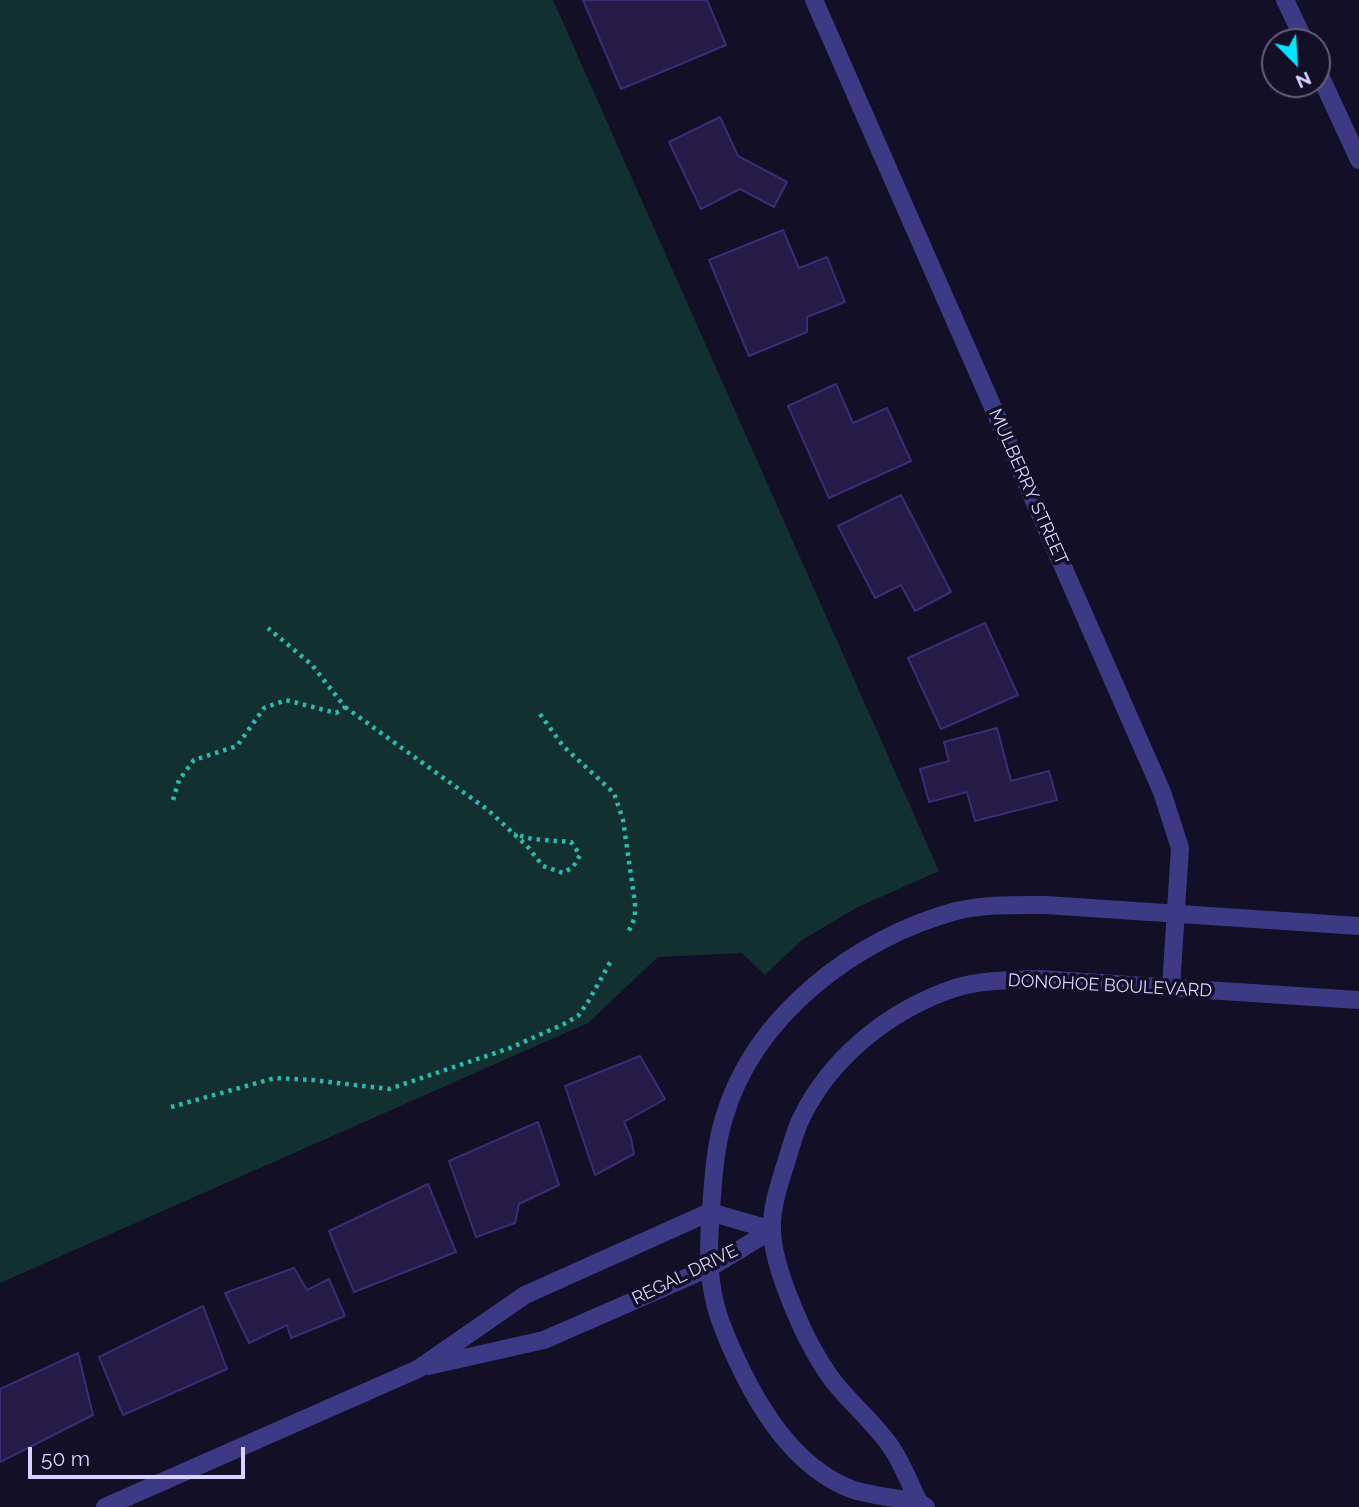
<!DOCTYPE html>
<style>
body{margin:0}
#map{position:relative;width:1359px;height:1507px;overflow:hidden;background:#130f26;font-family:Raleway,sans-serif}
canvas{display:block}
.north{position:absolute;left:1261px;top:28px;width:70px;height:70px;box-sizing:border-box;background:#130f26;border:2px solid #625e7d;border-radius:50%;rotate:156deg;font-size:19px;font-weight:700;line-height:28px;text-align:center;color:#d9d4ff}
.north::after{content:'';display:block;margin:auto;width:24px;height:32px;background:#00e5ff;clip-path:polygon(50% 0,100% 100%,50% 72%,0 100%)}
.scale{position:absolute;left:28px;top:1447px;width:217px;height:32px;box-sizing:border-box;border:4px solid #d9d4ff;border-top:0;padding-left:9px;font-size:21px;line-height:24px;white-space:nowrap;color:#d9d4ff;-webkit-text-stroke:5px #130f26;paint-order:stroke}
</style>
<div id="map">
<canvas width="1359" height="1507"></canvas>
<div class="north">N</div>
<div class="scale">50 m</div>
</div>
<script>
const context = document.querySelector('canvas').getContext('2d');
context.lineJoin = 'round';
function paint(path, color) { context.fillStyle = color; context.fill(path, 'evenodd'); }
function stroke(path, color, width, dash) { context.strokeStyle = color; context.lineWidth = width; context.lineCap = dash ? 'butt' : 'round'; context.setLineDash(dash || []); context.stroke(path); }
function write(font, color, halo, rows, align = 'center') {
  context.font = font + ' Raleway,sans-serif'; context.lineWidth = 7; context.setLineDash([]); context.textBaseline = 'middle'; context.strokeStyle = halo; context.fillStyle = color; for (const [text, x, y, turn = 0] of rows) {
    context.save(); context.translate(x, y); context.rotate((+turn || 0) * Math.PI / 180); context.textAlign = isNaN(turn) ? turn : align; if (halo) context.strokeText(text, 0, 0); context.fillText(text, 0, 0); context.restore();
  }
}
const green = new Path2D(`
 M0 0H553L939 871 858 907 802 940 765 975 742 953 658 957 588 1023 0 1283Z`);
const building = new Path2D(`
 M583 0H707L726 45 621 89Z
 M720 117 738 156 787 182 774 207 740 189 701 209 669 142Z
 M783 230 799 268 827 257 845 302 807 317V332L749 356 709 260Z
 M836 384 853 423 887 408 911 461 829 498 788 406Z
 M901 495 951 592 915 611 901 585 875 598 838 526Z
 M985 623 1018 695 941 729 908 658Z
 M997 728 1011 781 1049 771 1057 800 975 821 967 792 929 802 920 769 949 761 944 742Z
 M640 1056 665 1099 624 1122 631 1138 634 1154 595 1175 565 1086Z
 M538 1122 559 1185 519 1204 515 1223 476 1237 449 1161Z
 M428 1184 456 1252 354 1292 329 1231Z
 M294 1268 307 1290 329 1279 345 1316 291 1338 287 1325 249 1343 225 1293Z
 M203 1306 227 1369 123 1415 99 1357Z
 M78 1353 93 1415 0 1462V1389Z`);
const path = new Path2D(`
 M345 707 488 810 527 846 543 866 563 873 573 867 580 855 571 842 532 839 514 834
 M540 714 563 746 614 793 623 820 635 903V917L628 933
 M173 800 179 780 194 760 237 746 264 708 286 700 336 713 345 707 312 665 268 628
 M171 1107 275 1078 312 1080 389 1089 510 1048 564 1024 578 1016 588 1002 612 959`);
const street = new Path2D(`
 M814 0 1162 792 1180 848 1171 987
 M1285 0 1305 42
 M1317 69 1359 160
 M428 1366 544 1340 711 1267 772 1230
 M919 1502C910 1485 903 1465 893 1450 877 1425 852 1405 834 1382 816 1358 802 1330 791 1302 782 1280 773 1255 772 1231 771 1210 778 1188 784 1169 789 1154 793 1138 799 1123 828 1059 889 1010 955 988 982 980 1012 980 1039 979L1359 1000
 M105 1507 418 1369 525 1295 710 1212 772 1230
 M926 1507 919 1502C897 1498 871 1496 851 1489 799 1469 765 1418 742 1371 732 1350 722 1329 716 1307 706 1271 709 1232 712 1196 714 1170 716 1144 724 1118 754 1015 856 938 956 911 985 904 1016 905 1046 905L1359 926`);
const streetNames = [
 ["MULBERRY STREET",1028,487,66],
 ["DONOHOE BOULEVARD",1110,986,3],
 ["REGAL DRIVE",685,1275,-26]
];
paint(green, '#12302f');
paint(building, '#241b47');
stroke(building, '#3b2d73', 2);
stroke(path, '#2fb8b0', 4.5, [3.5, 5]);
stroke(street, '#3d3a85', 18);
write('18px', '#d9d4ff', '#130f26', streetNames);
</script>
